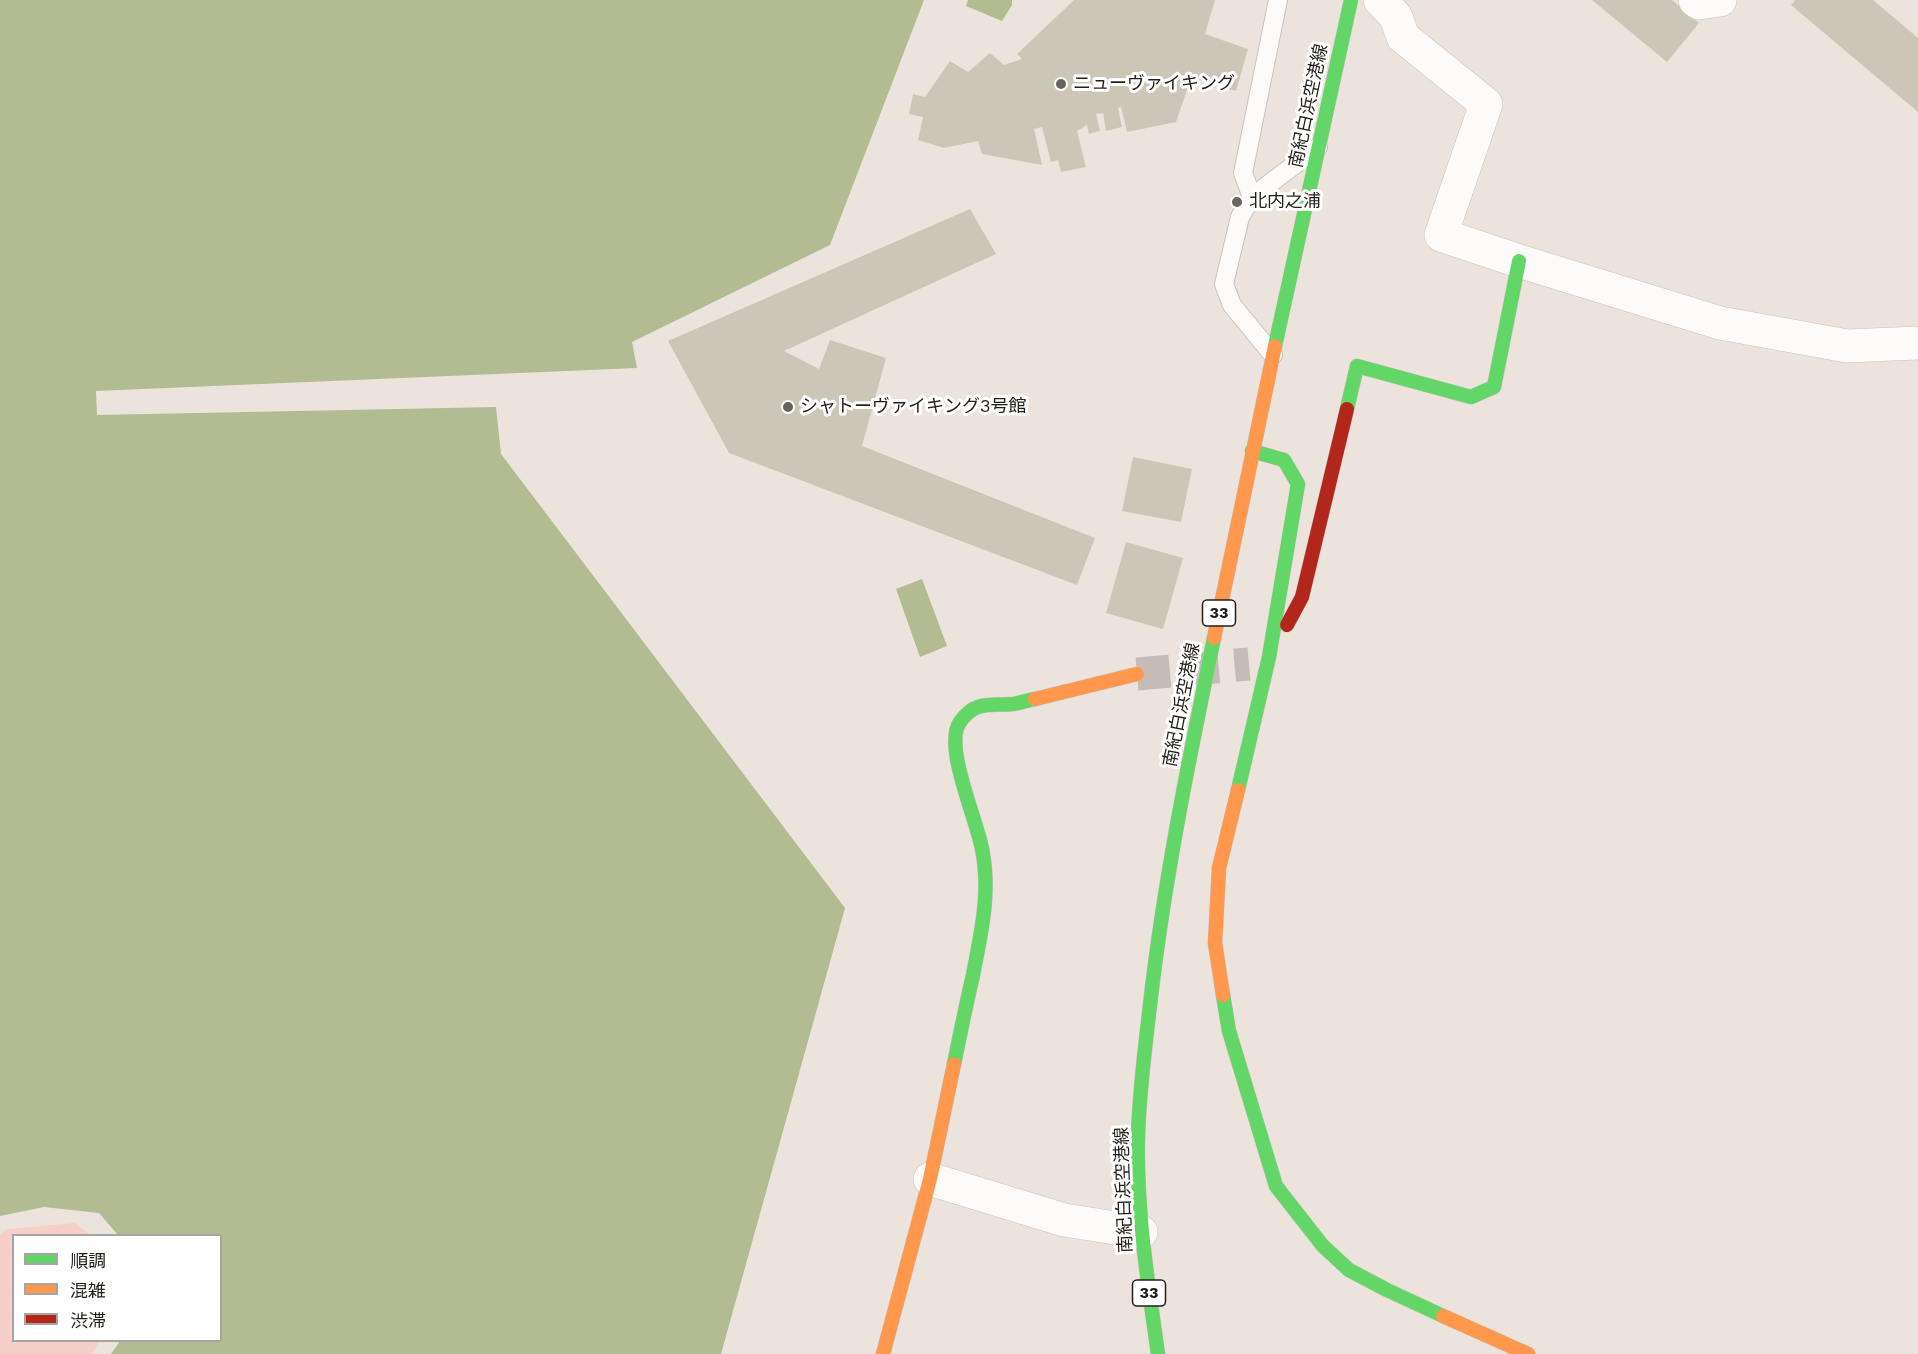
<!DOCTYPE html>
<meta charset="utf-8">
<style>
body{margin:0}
#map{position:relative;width:1918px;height:1354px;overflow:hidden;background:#ece4dc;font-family:"Work Sans","Noto Sans JP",sans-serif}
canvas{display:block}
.legend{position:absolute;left:12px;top:1234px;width:210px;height:108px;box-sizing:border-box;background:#fff;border:2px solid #a7a5a3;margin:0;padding:8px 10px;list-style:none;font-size:18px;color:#231e19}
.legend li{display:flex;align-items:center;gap:12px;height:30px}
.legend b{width:30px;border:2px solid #a7a5a3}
</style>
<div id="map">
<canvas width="1918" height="1354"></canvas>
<ul class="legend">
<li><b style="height:8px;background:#63d668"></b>順調</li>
<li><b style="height:8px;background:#ff974d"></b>混雑</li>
<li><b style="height:8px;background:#b3261e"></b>渋滞</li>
</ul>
</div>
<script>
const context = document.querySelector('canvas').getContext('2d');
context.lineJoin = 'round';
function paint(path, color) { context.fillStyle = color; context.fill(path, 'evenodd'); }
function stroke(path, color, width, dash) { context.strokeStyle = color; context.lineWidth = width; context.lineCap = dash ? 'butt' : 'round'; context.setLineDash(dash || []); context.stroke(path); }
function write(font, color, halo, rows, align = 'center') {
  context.font = font + ' "Work Sans","Noto Sans JP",sans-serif'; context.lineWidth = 6; context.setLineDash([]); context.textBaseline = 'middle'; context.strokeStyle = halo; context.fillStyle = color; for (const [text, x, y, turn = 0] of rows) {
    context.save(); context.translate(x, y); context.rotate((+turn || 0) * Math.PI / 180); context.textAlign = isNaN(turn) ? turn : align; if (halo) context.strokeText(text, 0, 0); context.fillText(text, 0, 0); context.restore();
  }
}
const green = new Path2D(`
 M75 1223 90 1235 14 1236V1340L100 1341 92 1354H0V1234L7 1229Z`);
const water = new Path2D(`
 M0 0H924L830 245 632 342 637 368 96 391 97 415 496 407 501 454 845 908 721 1354H111L120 1341 220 1340V1236L118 1235 99 1213 44 1207 0 1216Z
 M968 0H1012V5L1002 21 966 6Z
 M922 579 947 646 920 657 896 589Z`);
const building = new Path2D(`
 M1074 0H1215L1205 34 1248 49 1236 91 1191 78 1176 122 1127 132 1121 107 1118 108 1122 127 1106 131 1103 113 1096 114 1100 131 1089 134 1087 125 1077 131 1086 167 1061 172 1058 160 1051 162 1042 127 1034 129 1042 165 982 154 978 141 944 148 918 140 923 117 909 114 913 94 925 97 950 61 968 72 990 53 1004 65 1022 59 1017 54Z
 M1592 0H1672L1699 23 1667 62Z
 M1795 0H1873L1918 38V112L1791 5Z
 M970 209 996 254 784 351 819 369 830 340 886 358 862 446 1095 538 1077 585 729 453 668 341Z
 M1133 457 1192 469 1181 522 1122 511Z
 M1126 542 1183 558 1163 629 1106 613Z`);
const secondaryTunnel = new Path2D(`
 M1137 674 1249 664`);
const lane = new Path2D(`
 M1252 197 1243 173 1278 0
 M1273 355 1232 305 1224 284 1240 217 1252 197 1318 147`);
const street = new Path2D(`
 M1380 0 1396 17 1403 37 1486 104 1441 235 1519 261 1720 323 1847 346 1918 343
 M1695 0 1699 3 1720 0
 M930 1179 1064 1220 1141 1232`);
const fast = new Path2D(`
 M1275 346 1351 0
 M1347 409 1357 366 1471 397 1494 387 1519 261
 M1238 790 1269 657 1298 484 1284 460 1252 451
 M1223 995 1229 1031 1276 1186 1323 1246 1349 1270 1387 1290 1443 1316
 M954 1064C960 1035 966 1005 973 975 981 933 991 892 982 849 977 820 943 745 960 722 975 700 991 706 1013 704 1020 703 1028 700 1035 699
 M1158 1354C1148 1282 1136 1210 1138 1137 1139 1093 1145 1049 1150 1005 1164 881 1189 759 1214 638`);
const slow = new Path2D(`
 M1214 638 1275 346
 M1035 699 1137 674
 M1223 995 1215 943 1219 868 1238 790
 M1443 1316 1528 1354
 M883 1354 930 1179 954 1064`);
const jam = new Path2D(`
 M1287 625 1302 597 1347 409`);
const markers = [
 [1061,84,6,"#69635d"],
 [1237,202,6,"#69635d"],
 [788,407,6,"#69635d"]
];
const shields = [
 [1219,613,33],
 [1149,1293,33]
];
const shieldNames = [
 ["33",1219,613],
 ["33",1149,1293]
];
const poiNames = [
 ["ニューヴァイキング",1073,84],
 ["北内之浦",1249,202],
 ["シャトーヴァイキング3号館",800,407]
];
const streetNames = [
 ["南紀白浜空港線",1309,106,-78],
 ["南紀白浜空港線",1182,705,-79],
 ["南紀白浜空港線",1124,1190,-92]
];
paint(green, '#f6cfc9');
paint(water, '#b3bb93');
paint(building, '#ccc6b8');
stroke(secondaryTunnel, '#c4bcb5', 33, [33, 16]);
stroke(lane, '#c8c2bc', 20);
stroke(street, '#c8c2bc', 34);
stroke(fast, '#c8c2bc', 15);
stroke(slow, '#c8c2bc', 15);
stroke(jam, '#c8c2bc', 15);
stroke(lane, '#fcfbfa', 18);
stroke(street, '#fcfbfa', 33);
stroke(fast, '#63d668', 14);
stroke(slow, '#ff974d', 14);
stroke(jam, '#b3261e', 14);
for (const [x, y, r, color] of markers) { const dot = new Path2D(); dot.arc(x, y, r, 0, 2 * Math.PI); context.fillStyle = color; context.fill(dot); stroke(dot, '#fff', 2); }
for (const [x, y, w] of shields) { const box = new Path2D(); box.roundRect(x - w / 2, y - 13, w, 26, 4.5); context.fillStyle = '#fff'; context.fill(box); stroke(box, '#231e19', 1.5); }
write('bold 16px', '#231e19', null, shieldNames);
write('18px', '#231e19', '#fff', poiNames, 'left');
write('18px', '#231e19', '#fff', streetNames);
</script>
